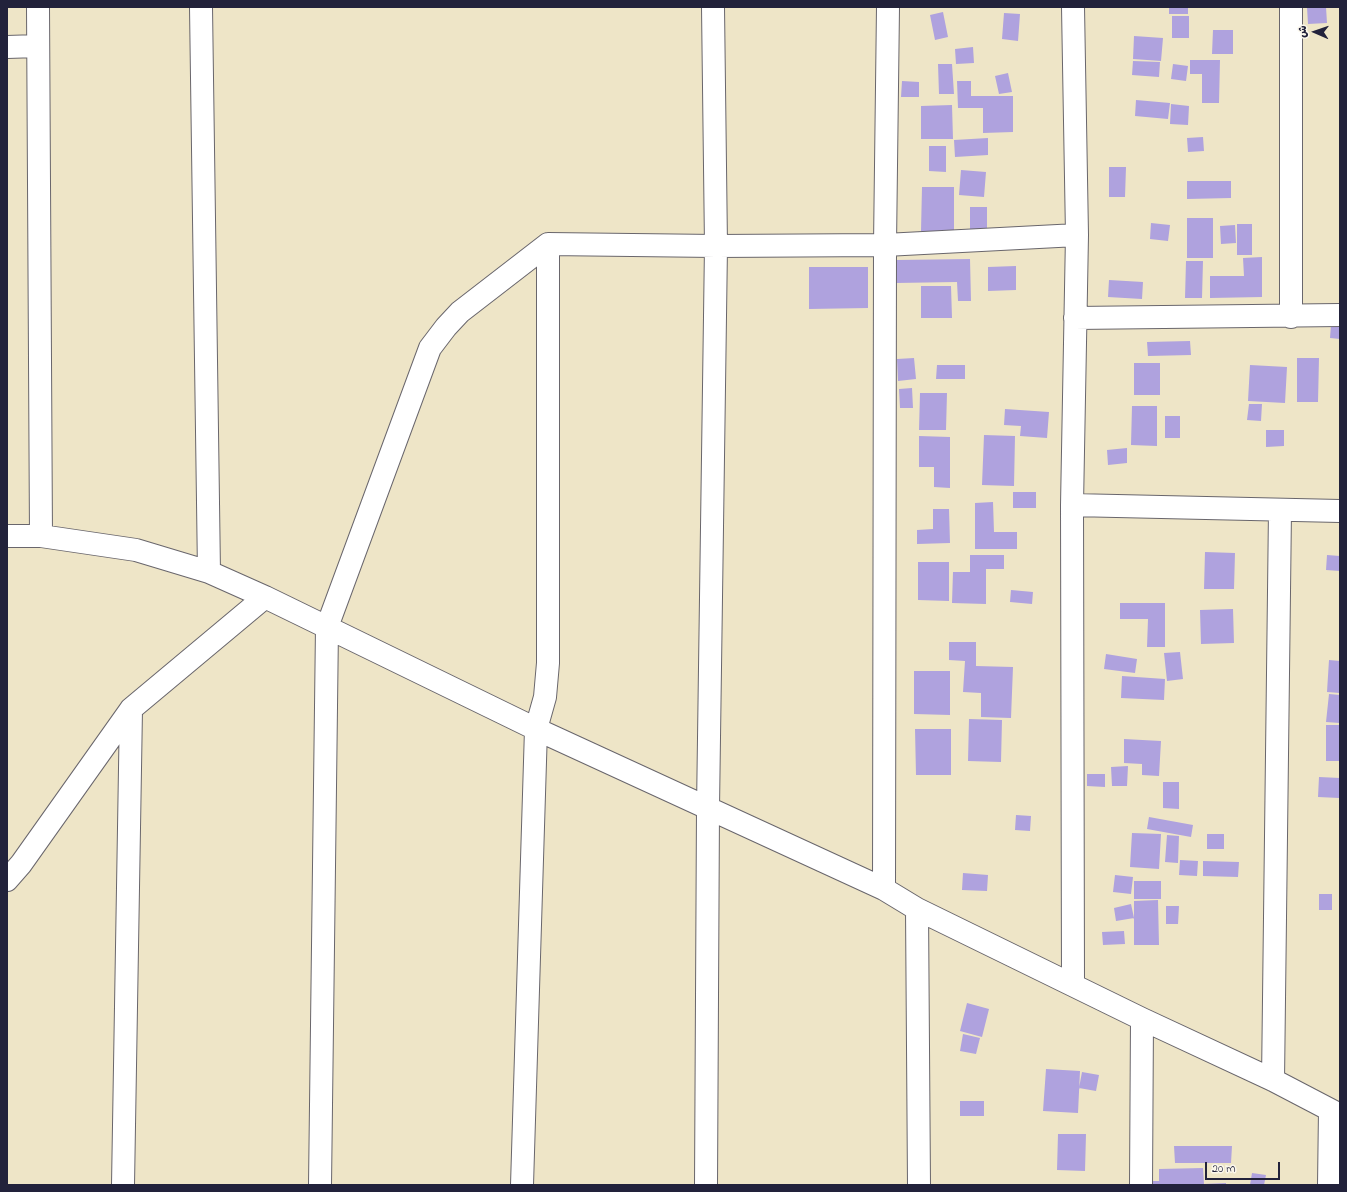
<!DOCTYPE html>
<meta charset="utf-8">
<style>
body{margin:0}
#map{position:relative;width:1347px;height:1192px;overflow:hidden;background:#eee5c7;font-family:"Indie Flower","Playpen Sans Arabic",sans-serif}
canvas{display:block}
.frame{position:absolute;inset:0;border:8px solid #22223b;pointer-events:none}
.north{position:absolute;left:1295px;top:12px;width:40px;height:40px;-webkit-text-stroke:3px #fbf7ec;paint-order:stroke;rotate:272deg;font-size:11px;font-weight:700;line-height:16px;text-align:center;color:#22223b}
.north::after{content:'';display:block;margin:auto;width:14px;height:18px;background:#22223b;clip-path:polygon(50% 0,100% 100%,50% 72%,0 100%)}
.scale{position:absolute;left:1205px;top:1162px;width:75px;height:18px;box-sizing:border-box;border:2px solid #22223b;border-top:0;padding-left:5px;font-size:12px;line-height:14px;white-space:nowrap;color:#22223b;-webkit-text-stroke:3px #fbf7ec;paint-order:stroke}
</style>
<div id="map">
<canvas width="1347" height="1192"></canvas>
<div class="frame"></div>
<div class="north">ش</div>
<div class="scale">20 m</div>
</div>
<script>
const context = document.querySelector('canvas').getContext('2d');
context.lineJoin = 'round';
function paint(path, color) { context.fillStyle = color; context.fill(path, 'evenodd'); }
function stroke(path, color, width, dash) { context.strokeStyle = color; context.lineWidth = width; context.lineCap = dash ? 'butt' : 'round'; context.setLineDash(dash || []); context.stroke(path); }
const building = new Path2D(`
 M1169 7H1188V14H1169Z
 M1307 7H1326L1327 23 1308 24Z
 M943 12 948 37 935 40 930 15Z
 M1004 13 1020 14 1018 41 1002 39Z
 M1172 16H1189V38H1172Z
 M1213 30H1233V54H1212Z
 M1134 36 1163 38 1161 61 1133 59Z
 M973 47 974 63 956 64 955 49Z
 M1190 60H1220L1219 103H1202V74H1190Z
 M1133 61 1160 62 1159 77 1132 75Z
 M938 64H952L954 94H939Z
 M1173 64 1188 66 1186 81 1171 79Z
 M1008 73 1012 92 999 94 995 76Z
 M902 81 919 82V97H901Z
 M957 81H971V96H1013V132L983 133V108H958Z
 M1136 100 1170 103 1168 119 1135 116Z
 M1171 104 1189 106 1188 125 1170 124Z
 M952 105 953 139H921V106Z
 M1203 137 1204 151 1188 152 1187 138Z
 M988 138V155L955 157 954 140Z
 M929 146H946V172L929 171Z
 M1109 167H1126L1125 197H1109Z
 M961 170 986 172 984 197 959 195Z
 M1187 181H1231V198L1187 199Z
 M922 187H954V231H921Z
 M970 207H987V231H970Z
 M1187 218H1213V258H1187Z
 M1151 223 1170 225 1168 241 1150 239Z
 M1237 224H1252V255H1237Z
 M1235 225 1236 243 1221 244 1220 226Z
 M1262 257V297L1210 298V276H1244L1243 258Z
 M970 259 971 301H958L957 282 896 283V260Z
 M1186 261H1203L1202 298H1185Z
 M1016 266V290L988 291V267Z
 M809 267H868V308L809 309Z
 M1109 280 1143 282 1142 299 1108 297Z
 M921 286H951L952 318H921Z
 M1331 325 1340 326V339L1330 338Z
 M1190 341 1191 355 1148 356 1147 342Z
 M914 358 916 379 898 381 897 359Z
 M1297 358H1319L1318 402H1297Z
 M1134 363H1160V395H1134Z
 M937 365H965V379H936Z
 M1250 365 1287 367 1285 403 1248 401Z
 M912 388 913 408H900L899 389Z
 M920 393H947L946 430H919Z
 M1249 404H1262L1261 421 1247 420Z
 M1132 406H1157V446L1131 445Z
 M1005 409 1049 412 1047 438 1020 436 1021 426 1004 425Z
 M1165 416H1180V438H1165Z
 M1266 430H1284V446L1266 447Z
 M984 435 1015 436 1014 486 982 485Z
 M919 436 950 437V488L934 487V467H919Z
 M1127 448V463L1108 465 1107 450Z
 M1013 492H1036V508H1013Z
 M993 502 994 532H1017V549H975V503Z
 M933 509H949L950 543 917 544V530L933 529Z
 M1205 552 1235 553 1234 589H1204Z
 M970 555H1004V569H986V604L952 603 953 572H970Z
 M1327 555 1340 556V571L1326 570Z
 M918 562H949V601L918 600Z
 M1011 590 1033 592 1032 604 1010 602Z
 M1120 603H1165V647H1147L1148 619H1120Z
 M1233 609 1234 643 1201 644 1200 610Z
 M949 642H976V666L1013 667 1011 718 981 717V693L963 692 965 661 949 660Z
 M1180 652 1183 679 1167 681 1164 653Z
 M1106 654 1137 659 1135 673 1104 669Z
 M1329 660 1340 661V693L1327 692Z
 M914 671H950V715L914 714Z
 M1122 676 1165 679 1164 700 1121 698Z
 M1329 694 1340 695V723L1326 722Z
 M969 719 1002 720 1001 762 968 761Z
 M1326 725H1340V761H1326Z
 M915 729H951V775H916Z
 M1124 739 1161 741 1159 776 1142 775V764L1124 763Z
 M1128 766 1127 786H1112L1111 767Z
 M1087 774H1105V787L1087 786Z
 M1319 777 1340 778 1339 798 1318 797Z
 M1163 782H1179V809L1163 808Z
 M1016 815 1031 816 1030 831 1015 830Z
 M1149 817 1193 825 1191 837 1147 829Z
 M1132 833 1161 834 1159 869 1130 867Z
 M1207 834H1224V849H1207Z
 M1167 835 1179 836 1178 863 1165 862Z
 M1180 860 1198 861 1197 876 1179 875Z
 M1203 861 1239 862 1238 877 1203 876Z
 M963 873 988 875 987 891 962 890Z
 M1115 875 1133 877 1131 894 1113 892Z
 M1134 881H1161V899H1134Z
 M1319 894H1332V910H1319Z
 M1158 900 1159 945H1134V901Z
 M1131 904 1134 918 1116 921 1114 908Z
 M1166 906H1179L1178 924H1166Z
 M1124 931 1125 944 1103 945 1102 932Z
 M967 1003 989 1009 982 1037 960 1031Z
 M963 1034 980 1038 976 1054 960 1051Z
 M1046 1069 1080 1071 1078 1113 1043 1111Z
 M1082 1072 1099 1075 1096 1091 1079 1088Z
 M960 1101H984V1116H960Z
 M1058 1134H1086L1085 1171 1057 1170Z
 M1174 1146H1232L1231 1163H1175Z
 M1203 1168 1204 1184 1226 1183V1185H1147V1181H1159V1169Z
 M1252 1173 1266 1175 1264 1185H1250Z`);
const street = new Path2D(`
 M38 7 41 536
 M201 7 209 572
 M7 47 38 46
 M1291 317V7
 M1075 318 1340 315
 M1072 505 1340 511
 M7 536H41L136 550 209 572 265 597 536 729 884 889 917 909 1142 1019 1273 1080 1340 1115
 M7 880 21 864 131 709 265 597
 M884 889 885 245 888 7
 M917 909 919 1185
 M1073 985 1072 505 1077 235 1073 7
 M1273 1080 1280 510
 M123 1185 131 709
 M320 1185 327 627 430 348 446 327 460 312 548 244 716 246 885 245 1077 235
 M522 1185 536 729 545 697 548 663V244
 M706 1185 708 808 716 246 713 7
 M1141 1185 1142 1019
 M1329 1185 1330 1110`);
paint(building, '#afa2de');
stroke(street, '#69666c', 24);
stroke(street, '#fff', 22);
</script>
